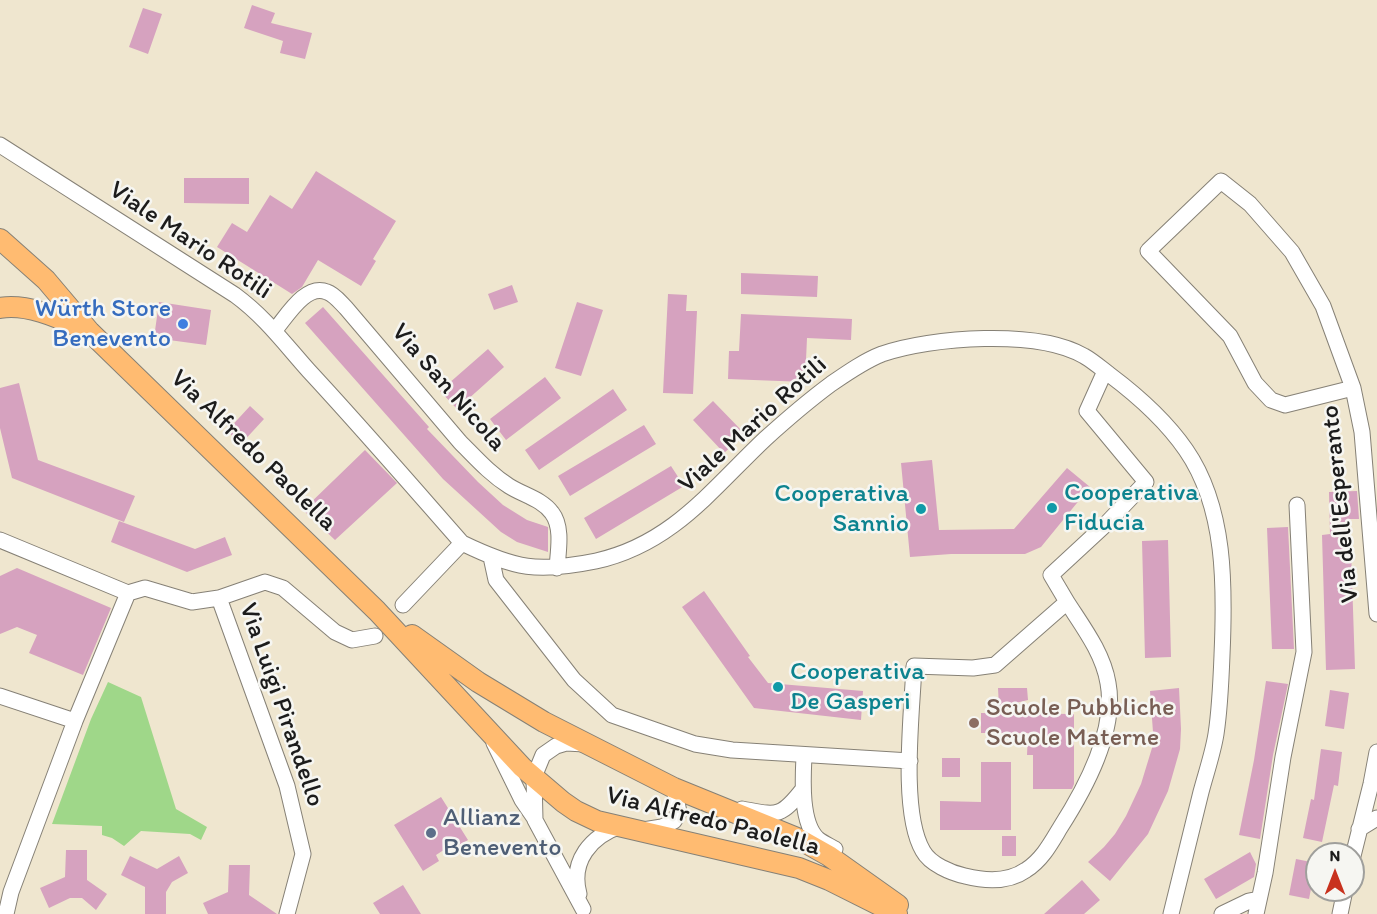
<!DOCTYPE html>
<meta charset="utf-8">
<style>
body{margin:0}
#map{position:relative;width:1377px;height:914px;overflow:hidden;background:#efe6cf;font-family:Itim,sans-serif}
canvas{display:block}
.north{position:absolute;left:1305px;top:842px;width:60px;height:60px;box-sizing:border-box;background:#f6f6f2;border:2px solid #9f9f9c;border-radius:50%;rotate:0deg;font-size:16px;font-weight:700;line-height:24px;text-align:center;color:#1c1c1c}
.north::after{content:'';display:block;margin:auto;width:21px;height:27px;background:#c8321e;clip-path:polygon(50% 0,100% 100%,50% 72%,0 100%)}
</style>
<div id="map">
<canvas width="1377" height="914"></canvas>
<div class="north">N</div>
</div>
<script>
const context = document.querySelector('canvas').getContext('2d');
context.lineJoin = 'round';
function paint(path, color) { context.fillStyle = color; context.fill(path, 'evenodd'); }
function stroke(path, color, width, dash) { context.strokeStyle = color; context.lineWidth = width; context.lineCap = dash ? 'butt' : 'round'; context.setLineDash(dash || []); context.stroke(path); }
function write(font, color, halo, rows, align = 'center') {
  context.font = font + ' Itim,sans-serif'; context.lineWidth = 5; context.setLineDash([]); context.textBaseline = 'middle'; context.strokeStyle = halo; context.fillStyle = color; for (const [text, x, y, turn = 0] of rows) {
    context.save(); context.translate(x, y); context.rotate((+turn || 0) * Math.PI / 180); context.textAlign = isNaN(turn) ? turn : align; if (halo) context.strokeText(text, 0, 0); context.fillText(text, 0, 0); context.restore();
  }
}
const green = new Path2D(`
 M108 682 141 697 176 809 207 827 201 840 190 834 141 831 124 846 112 838 102 835V826L52 824 91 719Z`);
const building = new Path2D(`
 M252 5 275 13 271 23 312 33 305 59 280 53 283 41 244 28Z
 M143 8 162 14 148 54 129 47Z
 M316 171 396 221 373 259 376 261 361 286 318 260 302 287 292 294 217 247 232 223 247 232 270 195 292 209Z
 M184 178H249V204L184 203Z
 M741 273 818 276 817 297 741 294Z
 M512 285 518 302 494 310 488 294Z
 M668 294 687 295 686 311H697L693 394 663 393Z
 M159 302 211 310 206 345 154 338Z
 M577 302 603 310 581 376 555 368Z
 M323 307 429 427 427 429 478 482 503 505 527 520 548 527V552L517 542 501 532 443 479 305 323Z
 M741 314 852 319 851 340 807 338 805 382 728 379 729 351H739Z
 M488 349 504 367 457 409 440 391Z
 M545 377 561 398 506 440 490 419Z
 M19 383 38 460 135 496 124 522 12 478 0 428V388Z
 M613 389 627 410 539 470 525 450Z
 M713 401 745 434 724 453 693 420Z
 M250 406 264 419 241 444 227 431Z
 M644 425 656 444 570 496 558 476Z
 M365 450 397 483 335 540 303 510Z
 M932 460 939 530 1014 529 1067 468 1090 487 1041 547 1025 554H951L910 557 901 463Z
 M671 466 684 486 596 539 584 518Z
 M1357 491 1359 519H1350L1355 669 1326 670 1322 535 1330 534 1329 492Z
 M119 521 195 549 225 537 232 555 187 572 111 542Z
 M1288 527 1294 649H1272L1267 528Z
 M1168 540 1171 657 1145 658 1142 541Z
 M17 568 111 608 83 675 29 653 37 635 17 627 0 634V576Z
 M704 591 750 656 748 657 768 683 863 691 861 720 754 708 682 607Z
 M1266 681 1288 684 1273 755 1260 839 1239 835 1254 760Z
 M998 688H1027L1028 700 999 707Z
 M1179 688 1181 729 1180 749 1168 791 1148 834 1110 881 1088 862 1104 847 1115 834 1126 816 1141 784 1152 748 1153 732 1150 691Z
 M1330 690 1349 693 1344 729 1325 726Z
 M981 713 1074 714V784L1072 789H1033V755H1027L1028 733H981Z
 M1321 749 1342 752 1338 786 1334 785 1322 842 1303 838 1311 799 1314 800Z
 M942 758H960V777H942Z
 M981 762H1011V830H940V801L981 802Z
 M441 797 468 840 455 848 453 844 436 855 439 861 423 871 394 825Z
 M1002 836H1016V856H1002Z
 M66 850H87V880L107 894 96 910 82 898H70L49 908 40 888 65 877Z
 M1250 852 1256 864 1254 877 1216 899 1204 879Z
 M130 856 157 869 179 856 188 873 172 882 166 892V914H145V887L121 875Z
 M1296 859 1316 863 1309 899 1289 895Z
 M229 865H250L249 895 277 914H208L203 903 228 892Z
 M1082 880 1100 900 1084 914H1044Z
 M403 885 421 914H380L373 903Z`);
const minor = new Path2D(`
 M0 145 235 295C265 317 284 343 309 371 361 427 411 485 462 543 516 569 537 573 596 561 672 544 711 490 765 439 786 420 808 401 831 384 847 373 864 361 882 354 931 337 1038 329 1084 356 1093 361 1102 369 1110 375 1138 396 1166 421 1186 450 1226 508 1225 587 1222 655 1221 681 1220 708 1216 734 1213 753 1206 773 1201 792 1191 833 1181 873 1171 914
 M275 330C287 316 306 283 327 292 334 294 340 302 346 308L460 442C476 458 490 474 509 486 523 495 542 499 552 513 563 527 558 552 557 568
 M1353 388 1285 405 1271 400 1255 383 1230 336 1148 251 1221 181 1250 204 1292 252 1323 306 1353 388 1362 432 1377 614
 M0 540 128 593 145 588 192 602 219 598 287 786 303 854 287 914
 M491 557 496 580 574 680 612 715 695 744 732 750 910 761
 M219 598 265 582 283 588 335 632 352 640 375 636
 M1067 602C1083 627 1103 653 1108 683 1117 731 1085 789 1060 828 1051 843 1042 860 1026 870 1009 882 985 881 965 876 951 873 930 864 923 851 900 812 912 713 914 666L973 668 995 665Z
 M1067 602 1051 575 1104 526 1146 482 1087 411 1105 371
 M403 605 462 543
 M0 696 75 721
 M494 743 522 800 535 819
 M804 756C803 777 800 823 818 839 823 843 830 846 835 849
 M742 809C776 815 780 819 803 789
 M1359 829 1377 818
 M643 830 662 827 674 821 679 812 674 788
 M1353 856 1371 784 1377 752
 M579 894C570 861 591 836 621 826
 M583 909 535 820 534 777 543 755 556 746 566 743 585 744
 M6 914 11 892 75 721 128 593
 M1222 914 1249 901 1259 899
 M1256 914 1265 873 1283 757 1304 652 1297 505
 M1340 914 1345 890`);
const major = new Path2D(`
 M0 239 46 280 90 332 377 611 522 767 563 802 576 811 597 821 799 868 829 880 897 914
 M0 308C28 303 61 319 86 330
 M412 635 478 682 544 722 674 788 797 838 829 856 898 905`);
const markers = [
 [183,324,6,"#3f7fe0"],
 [1052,508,6,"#0f9aa8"],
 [921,509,6,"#0f9aa8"],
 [778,687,6,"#0f9aa8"],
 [974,723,6,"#8d6e63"],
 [431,833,6,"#5c6f8a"]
];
const streetNames = [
 ["Viale Mario Rotili",190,241,34],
 ["Via San Nicola",448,388,49],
 ["Viale Mario Rotili",753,425,-42],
 ["Via Alfredo Paolella",253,451,44],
 ["Via dell'Esperanto",1341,504,-96],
 ["Via Luigi Pirandello",281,705,71],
 ["Via Alfredo Paolella",713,822,14]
];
const shopNames = [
 ["Würth Store",171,309],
 ["Benevento",171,339]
];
const cultureNames = [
 ["Cooperativa",1064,493],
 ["Fiducia",1064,523],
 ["Cooperativa",909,494,"right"],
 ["Sannio",909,524,"right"],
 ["Cooperativa",790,672],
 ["De Gasperi",790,702]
];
const educationNames = [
 ["Scuole Pubbliche",986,708],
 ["Scuole Materne",986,738]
];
const serviceNames = [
 ["Allianz",443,818],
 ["Benevento",443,848]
];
paint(green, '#9fd789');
paint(building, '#d6a2bf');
stroke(minor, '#868176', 17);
stroke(major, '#868176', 22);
stroke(minor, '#fff', 15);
stroke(major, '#ffbb71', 20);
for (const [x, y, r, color] of markers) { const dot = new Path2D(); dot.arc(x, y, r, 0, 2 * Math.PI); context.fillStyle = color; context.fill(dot); stroke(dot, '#f6f6f2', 2); }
write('26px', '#1c1c1c', '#f6f6f2', streetNames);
write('26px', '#366cbe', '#f6f6f2', shopNames, 'right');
write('26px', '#0d838f', '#f6f6f2', cultureNames, 'left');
write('26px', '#785e54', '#f6f6f2', educationNames, 'left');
write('26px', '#4e5e75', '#f6f6f2', serviceNames, 'left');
</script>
